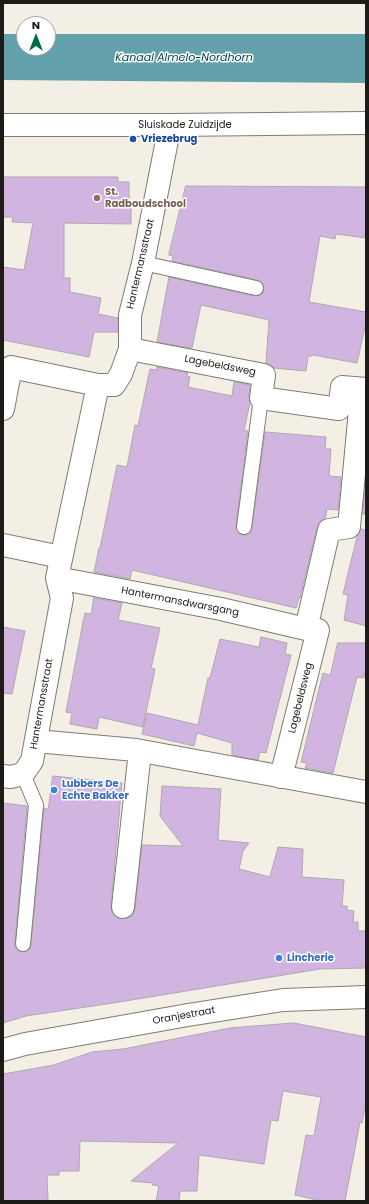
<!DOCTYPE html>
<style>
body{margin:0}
#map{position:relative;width:369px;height:1204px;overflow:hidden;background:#f3efe5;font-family:Poppins,sans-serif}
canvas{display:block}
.frame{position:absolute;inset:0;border:4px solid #1d1b18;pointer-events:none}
.north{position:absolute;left:16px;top:16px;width:40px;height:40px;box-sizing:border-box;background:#fff;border:1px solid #a5a4a3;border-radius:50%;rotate:0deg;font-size:11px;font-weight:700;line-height:16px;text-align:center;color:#1d1b18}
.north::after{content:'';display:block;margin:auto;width:14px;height:18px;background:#006c44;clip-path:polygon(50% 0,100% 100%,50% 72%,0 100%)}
</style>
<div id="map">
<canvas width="369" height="1204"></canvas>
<div class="frame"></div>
<div class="north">N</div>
</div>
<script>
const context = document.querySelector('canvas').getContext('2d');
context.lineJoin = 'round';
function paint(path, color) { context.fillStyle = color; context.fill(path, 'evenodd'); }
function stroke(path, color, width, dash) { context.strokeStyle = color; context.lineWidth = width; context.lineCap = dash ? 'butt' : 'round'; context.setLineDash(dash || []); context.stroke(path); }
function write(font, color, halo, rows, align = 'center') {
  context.font = font + ' Poppins,sans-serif'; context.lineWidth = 3; context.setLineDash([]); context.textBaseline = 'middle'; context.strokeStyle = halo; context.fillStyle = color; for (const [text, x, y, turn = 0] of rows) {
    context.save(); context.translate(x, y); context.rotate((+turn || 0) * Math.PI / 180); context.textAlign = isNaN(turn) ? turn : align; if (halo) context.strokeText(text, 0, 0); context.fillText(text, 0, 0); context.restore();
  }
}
const water = new Path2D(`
 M3 34H24V48H48V34H366V83L3 80Z`);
const building = new Path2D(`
 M3 177H118V182H129V205H131V224L64 223V278H70V292L101 298 98 314 118 318V332H94L89 357 3 340V267L24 270 33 223 12 222 13 217H3Z
 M186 186 366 187V238L336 234 335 239 320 236 309 302 366 312V323L357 363 313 355 312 356H308L306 371 274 368 272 365 266 363 269 320 201 305 192 348 157 342 169 277 254 296H258L262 294 264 289 262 282 258 280 172 261 173 256 169 255Z
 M157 367 188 373 187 376 190 377 188 387 232 396 234 382 250 385 249 396 250 403 244 430 248 431 236 526V531L239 534 243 535H248L251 532 252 528 265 432 326 437 325 449H331L329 476 341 477 338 510 327 509 325 519 320 521 317 527 300 598H299L296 608 132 570 130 579 94 572 99 548H100L117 465 127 467 135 425 138 426 150 369 157 370Z
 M366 480V514H363Z
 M361 529 366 530V626L344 620 348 595 343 594 357 537Z
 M94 598 122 603 118 620 160 628 151 668 155 669 143 727 99 717 97 729 70 724 72 713 66 712 83 622 85 613 91 614Z
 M3 627 25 631 12 694 3 693Z
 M261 637 287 643 285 654 291 655 266 753 260 752 258 760 232 755V743L197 733 194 746 142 734 147 713 198 725 208 678H210L220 639 259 647Z
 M338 643H366V668L364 678 357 677 333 773 305 768 307 763 301 762 323 673 330 675Z
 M53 776 122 783 111 906 112 912 116 917 122 919 128 918 133 915 135 909 142 845 183 846 160 816 162 786 221 789 218 840 249 843 243 851 239 869 270 877 278 847 303 849 302 877 344 880 342 906H347V910L354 911 353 922H358V931H366V968L320 969 113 1003 26 1016 3 1023V803L27 806 15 943V947L18 951 23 952 30 949 31 945 44 808 48 809Z
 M294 1023 366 1037V1101L362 1123 360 1122 345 1201H321L295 1195 306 1135 314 1136 321 1097 283 1091 278 1121 271 1120 264 1164 199 1155 197 1191H180L179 1201H156L159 1186 152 1185 153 1183 131 1181 178 1143 80 1141 79 1171H59V1175H47L48 1201H3V1074L54 1065 92 1052 123 1049 230 1028Z`);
const lane = new Path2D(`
 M143 263 256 288
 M244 527 261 398
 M23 774 36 805 23 944`);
const street = new Path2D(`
 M130 349 264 375 261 398 339 409 342 387 366 389
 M3 409 11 367 98 385
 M3 545 61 557
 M57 578 221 609 306 629 318 630 281 777
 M306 629 329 530 349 527 362 389
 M36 741 136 750 366 792
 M3 776 10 777 23 774 32 761 62 598 57 578 98 385H114L121 374 130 349V315L143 263 170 125
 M123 907 140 751
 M3 1050 25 1044 188 1015 283 1000 366 997`);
const secondary = new Path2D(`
 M3 125H170L366 123`);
const markers = [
 [133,139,4,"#1a4fb4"],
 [97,198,4,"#8d6e63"],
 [54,790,4,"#3f7fe0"],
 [279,958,4,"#3f7fe0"]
];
const streetNames = [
 ["Sluiskade Zuidzijde",185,125],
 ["Hantermansstraat",141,264,-77],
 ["Lagebeldsweg",220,366,11],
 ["Hantermansdwarsgang",180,602,11],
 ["Lagebeldsweg",301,698,-76],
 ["Hantermansstraat",42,704,-80],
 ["Oranjestraat",184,1016,-10]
];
const transitNames = [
 ["Vriezebrug",141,139]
];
const educationNames = [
 ["St.",105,192],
 ["Radboudschool",105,204]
];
const shopNames = [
 ["Lubbers De",62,784],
 ["Echte Bakker",62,796],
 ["Lincherie",287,958]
];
const waterNames = [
 ["Kanaal Almelo-Nordhorn",184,58]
];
paint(water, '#62a0ac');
paint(building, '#d1b5e0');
stroke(building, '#ada8b0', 1);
stroke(lane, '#7f7c74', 16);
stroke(street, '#7f7c74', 24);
stroke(secondary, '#7f7c74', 24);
stroke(lane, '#fff', 14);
stroke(street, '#fff', 22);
stroke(secondary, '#fff', 22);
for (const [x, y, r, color] of markers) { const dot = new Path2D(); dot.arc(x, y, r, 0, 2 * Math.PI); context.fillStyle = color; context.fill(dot); stroke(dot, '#fff', 1.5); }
write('10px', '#1d1b18', '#fff', streetNames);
write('bold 10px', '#164399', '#fff', transitNames, 'left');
write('bold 10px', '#785e54', '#fff', educationNames, 'left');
write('bold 10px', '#366cbe', '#fff', shopNames, 'left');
write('italic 11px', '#013f48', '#fff', waterNames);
</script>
